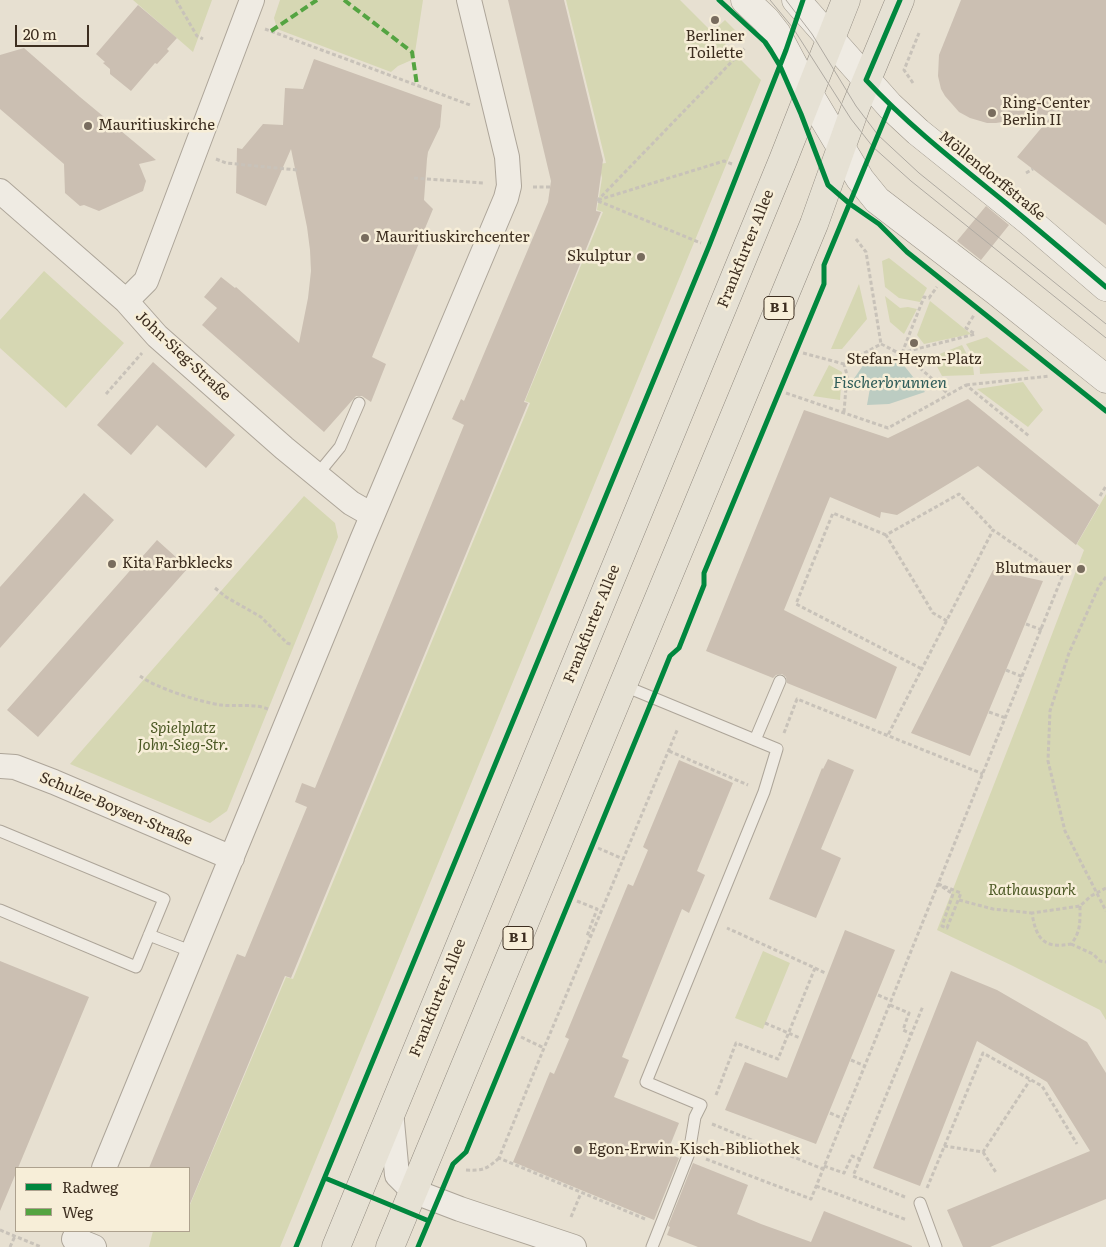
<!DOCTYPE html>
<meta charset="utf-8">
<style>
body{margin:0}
#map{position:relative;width:1106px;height:1247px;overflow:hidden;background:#e7e0d1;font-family:Literata,serif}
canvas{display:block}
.legend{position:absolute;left:15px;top:1167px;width:175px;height:65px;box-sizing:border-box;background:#f7eed8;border:1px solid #ada18e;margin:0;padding:6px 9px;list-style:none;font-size:15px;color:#3d2e20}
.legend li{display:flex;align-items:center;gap:10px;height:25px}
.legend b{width:25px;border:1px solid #ada18e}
.scale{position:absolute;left:15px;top:25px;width:74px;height:22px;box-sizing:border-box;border:2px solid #3d2e20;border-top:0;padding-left:6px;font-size:15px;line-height:18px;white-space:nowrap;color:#3d2e20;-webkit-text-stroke:4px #f7eed8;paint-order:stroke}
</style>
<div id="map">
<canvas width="1106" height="1247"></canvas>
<ul class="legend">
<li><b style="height:6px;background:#00873e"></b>Radweg</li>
<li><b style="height:6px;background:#54a441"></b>Weg</li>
</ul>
<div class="scale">20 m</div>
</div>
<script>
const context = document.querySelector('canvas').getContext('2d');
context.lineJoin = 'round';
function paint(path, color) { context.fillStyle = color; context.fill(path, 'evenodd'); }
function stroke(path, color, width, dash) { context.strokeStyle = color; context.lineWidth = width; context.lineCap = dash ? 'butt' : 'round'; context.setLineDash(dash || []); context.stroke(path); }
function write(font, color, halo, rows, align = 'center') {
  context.font = font + ' Literata,serif'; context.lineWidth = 5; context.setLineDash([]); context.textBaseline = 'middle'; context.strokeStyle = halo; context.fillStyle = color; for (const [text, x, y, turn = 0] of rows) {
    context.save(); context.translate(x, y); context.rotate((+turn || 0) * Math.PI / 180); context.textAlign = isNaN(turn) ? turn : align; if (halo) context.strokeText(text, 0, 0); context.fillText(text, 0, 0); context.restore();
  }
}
const green = new Path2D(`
 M133 0H212L193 52Z
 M280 0H423L414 59 398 66 391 72 277 29 274 18Z
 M566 0H680L712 32 725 20 737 32 725 44 761 80 280 1247H149L153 1231H189V1207L286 977 293 979 530 403 525 401 603 212 597 210 602 178 599 164 606 163Z
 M889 258 927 288 920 302 899 298 885 287 882 261Z
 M44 271 124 343 66 408 0 348V320Z
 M859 284 867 319 842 349H831Z
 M885 296 900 308 908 307 917 309 904 334 890 322Z
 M930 301 971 334 924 344 917 335Z
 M987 337 1030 371 980 374 979 354 971 352 966 344Z
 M962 345 973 366 974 375 942 376 932 357Z
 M829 365 842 372 840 400 813 396Z
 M1023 382 1043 410 1028 427 977 389Z
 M1106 494V1020L1100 1010 1013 966 937 930 1027 700 1084 550 1077 544Z
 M304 496 335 523 338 537 227 811 210 823 70 764Z
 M763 951 790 963 763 1029 735 1018Z`);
const water = new Path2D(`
 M902 363 925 392 889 404 867 405 870 388 853 380 864 364Z`);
const building = new Path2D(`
 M508 0H564L603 160 596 211 601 212 524 402 528 403 291 978 285 976 189 1206V1168H149L237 954 245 957 307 807 295 802 302 783 315 788 464 425 452 419 461 399 464 401 548 202 551 181Z
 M961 0H1106V225L1017 157 1053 114 996 123H987L970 118 959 112 945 96 941 89 938 76 939 55Z
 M138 5 177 38 167 49 169 51 157 64 155 63 131 91 110 74V69L103 63 105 62 96 54Z
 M24 48 80 97 156 160 139 164 146 181 143 191 99 211 84 205 80 206 65 193 64 164 0 109V55Z
 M314 59 442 105 440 127 428 152 427 159 424 200 433 209 372 357 386 364 371 402 362 396H356L324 432 202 325 217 308 204 297 221 277 235 288 236 287 299 343 308 298 311 271 310 250 307 227 291 149 266 206 236 193 237 148 242 149 263 124 283 125 285 88 303 89Z
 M986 206 1009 225 981 260 957 241Z
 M153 362 235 435 206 468 157 425 131 455 97 425Z
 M968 399 1099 505 1076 545 978 466 897 515 881 512 880 518 830 497 784 610 897 667 876 719 787 683 786 677 782 674 776 675 773 678 706 651 804 410 888 438Z
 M84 493 114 520 0 648V587Z
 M157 540 188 568 38 737 7 710Z
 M993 570 1043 581 970 756 911 733Z
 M828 759 854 770 821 849 841 858 816 918 769 899 822 768 823 769Z
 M679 760 733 783 697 871 705 875 689 913 682 909 622 1057 629 1060 614 1097 679 1123 667 1153 679 1158 654 1220 513 1162 550 1072 554 1074 569 1039 565 1037 628 884 633 886 648 850 643 847Z
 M845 930 895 950 816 1144 725 1110 745 1062 787 1078Z
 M0 961 89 997 18 1168H16V1173L0 1211Z
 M951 971 997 990 1087 1042 1106 1073V1199L990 1247H963L947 1210 1090 1151 1047 1082 977 1041 920 1186 873 1168Z
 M693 1163 748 1185 737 1214 761 1224 811 1242 824 1211 912 1246V1247H698L667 1235 670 1227 668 1226Z`);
const path = new Path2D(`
 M176 0 197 36 203 39
 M265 29 470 105
 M913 83 904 70 919 33
 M216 159 226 163 297 170
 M1026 173 1033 169
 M414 178 484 183
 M533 187H551
 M598 200 724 161 732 164
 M597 201 745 48
 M598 201 701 243
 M856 239 866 252 881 344
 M881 344C909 357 927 373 949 395
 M803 353 844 364
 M901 353 975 334 966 328 974 315
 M902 353 924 297 929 298 937 287
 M966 385 1050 376
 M786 393 888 428 966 385 1029 436
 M106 394 142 353
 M844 412 847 375 844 364 881 344
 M1100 496 1106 486
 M886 535 833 513 796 604 922 669
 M1106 577 1099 586 1069 653 1050 711 1048 761 1065 831 1106 911
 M215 588 226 597 261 617 287 643 293 645
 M947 621 933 613 886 535 959 494 993 530
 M1026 624 1042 630
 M1006 670 1023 677
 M140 676C156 688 200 702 221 705 236 707 253 703 268 709
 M989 712 1006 718
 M784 733 797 699 983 774
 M669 751 748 785
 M598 848 623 859
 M938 884 961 893 947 928 942 926 953 894Z
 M959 900 993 909 1032 913
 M577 901 597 909 587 936H591
 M1080 906C1080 921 1081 932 1071 944 1044 949 1036 939 1032 913L1080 906 1091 896 1106 888
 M1071 944 1093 954 1100 961 1106 962
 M815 968 825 973
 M878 995 892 1001
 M890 1005 909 1013 903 1030 911 1034
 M765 1023 800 1038
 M521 1037 544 1048
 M851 1060 865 1066
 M716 1095 736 1043 778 1059 815 968 727 928
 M830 1113 844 1119
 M712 1124 823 1169
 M944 1146 983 1152 1030 1080
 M983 1152 997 1174
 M706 1159 811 1199 1062 577 993 530 888 735
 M824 1166 844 1173 852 1156 860 1159
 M466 1170C483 1171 487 1169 499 1158
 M816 1186 907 1220
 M927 1188 983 1053 1042 1086 1077 1144
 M905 1197 853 1176 923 1006
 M571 1217 581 1193
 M645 1219 499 1158 544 1048 678 728
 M0 1230 41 1247
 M10 1247 15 1236`);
const service = new Path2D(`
 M317 475 340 447 359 403
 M622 685 777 749 764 792 646 1082 701 1105 695 1117 689 1153 652 1247
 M755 740 780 681
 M0 831 164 899 136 967 0 910
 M149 935 193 952
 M920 1203 936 1247`);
const minor = new Path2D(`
 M0 191 126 301 157 336 284 448 351 503 372 515
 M126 301 146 281 252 0
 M0 766 15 767 54 782 232 858
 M391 1111 397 1175 413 1191 460 1209 574 1247
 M104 1168 362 540 506 198 509 186 507 157 469 0
 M78 1231 74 1239 94 1247`);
const secondary = new Path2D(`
 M745 0 766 20 777 34 809 94 860 179 877 200 997 292 1106 379
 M796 0 890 106 918 132 1029 221 1106 287`);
const primary = new Path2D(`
 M336 1247 783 160 846 0
 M390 1247 814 224 856 106 900 0`);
const tram = new Path2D(`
 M770 0 793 28 851 119 873 147 911 181 1106 338
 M786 0 812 34 856 106 878 135 919 173 1106 324`);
const quiet = new Path2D(`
 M344 0 412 52 417 85
 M271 31 317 0`);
const cycleway = new Path2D(`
 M719 0 765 42 771 51 780 66 801 114 828 185 850 204 879 224 907 252 1106 411
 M900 0 866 80C909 126 958 164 1006 203 1040 231 1073 259 1106 287
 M325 1178 429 1221
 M296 1247 709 246 786 50 803 0
 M418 1247 453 1164 466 1152 653 698 670 656 679 648 704 585V573L824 284V265L890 106`);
const markers = [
 [715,20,5,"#786c5e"],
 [992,113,5,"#786c5e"],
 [88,126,5,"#786c5e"],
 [365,238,5,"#786c5e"],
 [641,257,5,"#786c5e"],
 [914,343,5,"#786c5e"],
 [112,564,5,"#786c5e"],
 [1081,569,5,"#786c5e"],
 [578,1150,5,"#786c5e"]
];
const shields = [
 [779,308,30],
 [518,938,30]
];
const shieldNames = [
 ["B 1",779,308],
 ["B 1",518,938]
];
const poiNames = [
 ["Berliner",715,37,"center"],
 ["Toilette",715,54,"center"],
 ["Ring-Center",1002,104],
 ["Berlin II",1002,121],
 ["Mauritiuskirche",98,126],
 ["Mauritiuskirchcenter",375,238],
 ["Skulptur",631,257,"right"],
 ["Stefan-Heym-Platz",914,360,"center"],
 ["Kita Farbklecks",122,564],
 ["Blutmauer",1071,569,"right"],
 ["Egon-Erwin-Kisch-Bibliothek",588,1150]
];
const streetNames = [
 ["Möllendorffstraße",992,176,39],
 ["Frankfurter Allee",746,249,-68],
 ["John-Sieg-Straße",183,356,43],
 ["Frankfurter Allee",592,624,-68],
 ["Schulze-Boysen-Straße",116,809,23],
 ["Frankfurter Allee",438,998,-68]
];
const parkNames = [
 ["Spielplatz",183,729],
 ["John-Sieg-Str.",183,746],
 ["Rathauspark",1032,891]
];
const waterNames = [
 ["Fischerbrunnen",890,383]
];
paint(green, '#d6d7b3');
paint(water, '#bcccc2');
paint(building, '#cbbfb2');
stroke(service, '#ada599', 13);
stroke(minor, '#ada599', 26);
stroke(secondary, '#9c958a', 29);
stroke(primary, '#928b80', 29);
stroke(path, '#c8c2b9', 3, [4, 2.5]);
stroke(service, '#efebe3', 11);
stroke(minor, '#efebe3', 24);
stroke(secondary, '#efebe3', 28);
stroke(primary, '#e6e1d4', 28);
stroke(tram, '#afaaa2', 1);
stroke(quiet, '#54a441', 4, [8, 4]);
stroke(cycleway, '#00873e', 5);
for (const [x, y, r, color] of markers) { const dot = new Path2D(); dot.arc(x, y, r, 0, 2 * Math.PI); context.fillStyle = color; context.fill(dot); stroke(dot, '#f7eed8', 2); }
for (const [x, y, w] of shields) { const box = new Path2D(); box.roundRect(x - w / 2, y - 11.5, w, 23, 4); context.fillStyle = '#f7eed8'; context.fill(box); stroke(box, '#3d2e20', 1); }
write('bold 14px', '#3d2e20', null, shieldNames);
write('15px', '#3d2e20', '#f7eed8', poiNames, 'left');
write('15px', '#3d2e20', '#f7eed8', streetNames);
write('italic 15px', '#4d5a26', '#f7eed8', parkNames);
write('italic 16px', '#2f5d5a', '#f7eed8', waterNames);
</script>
